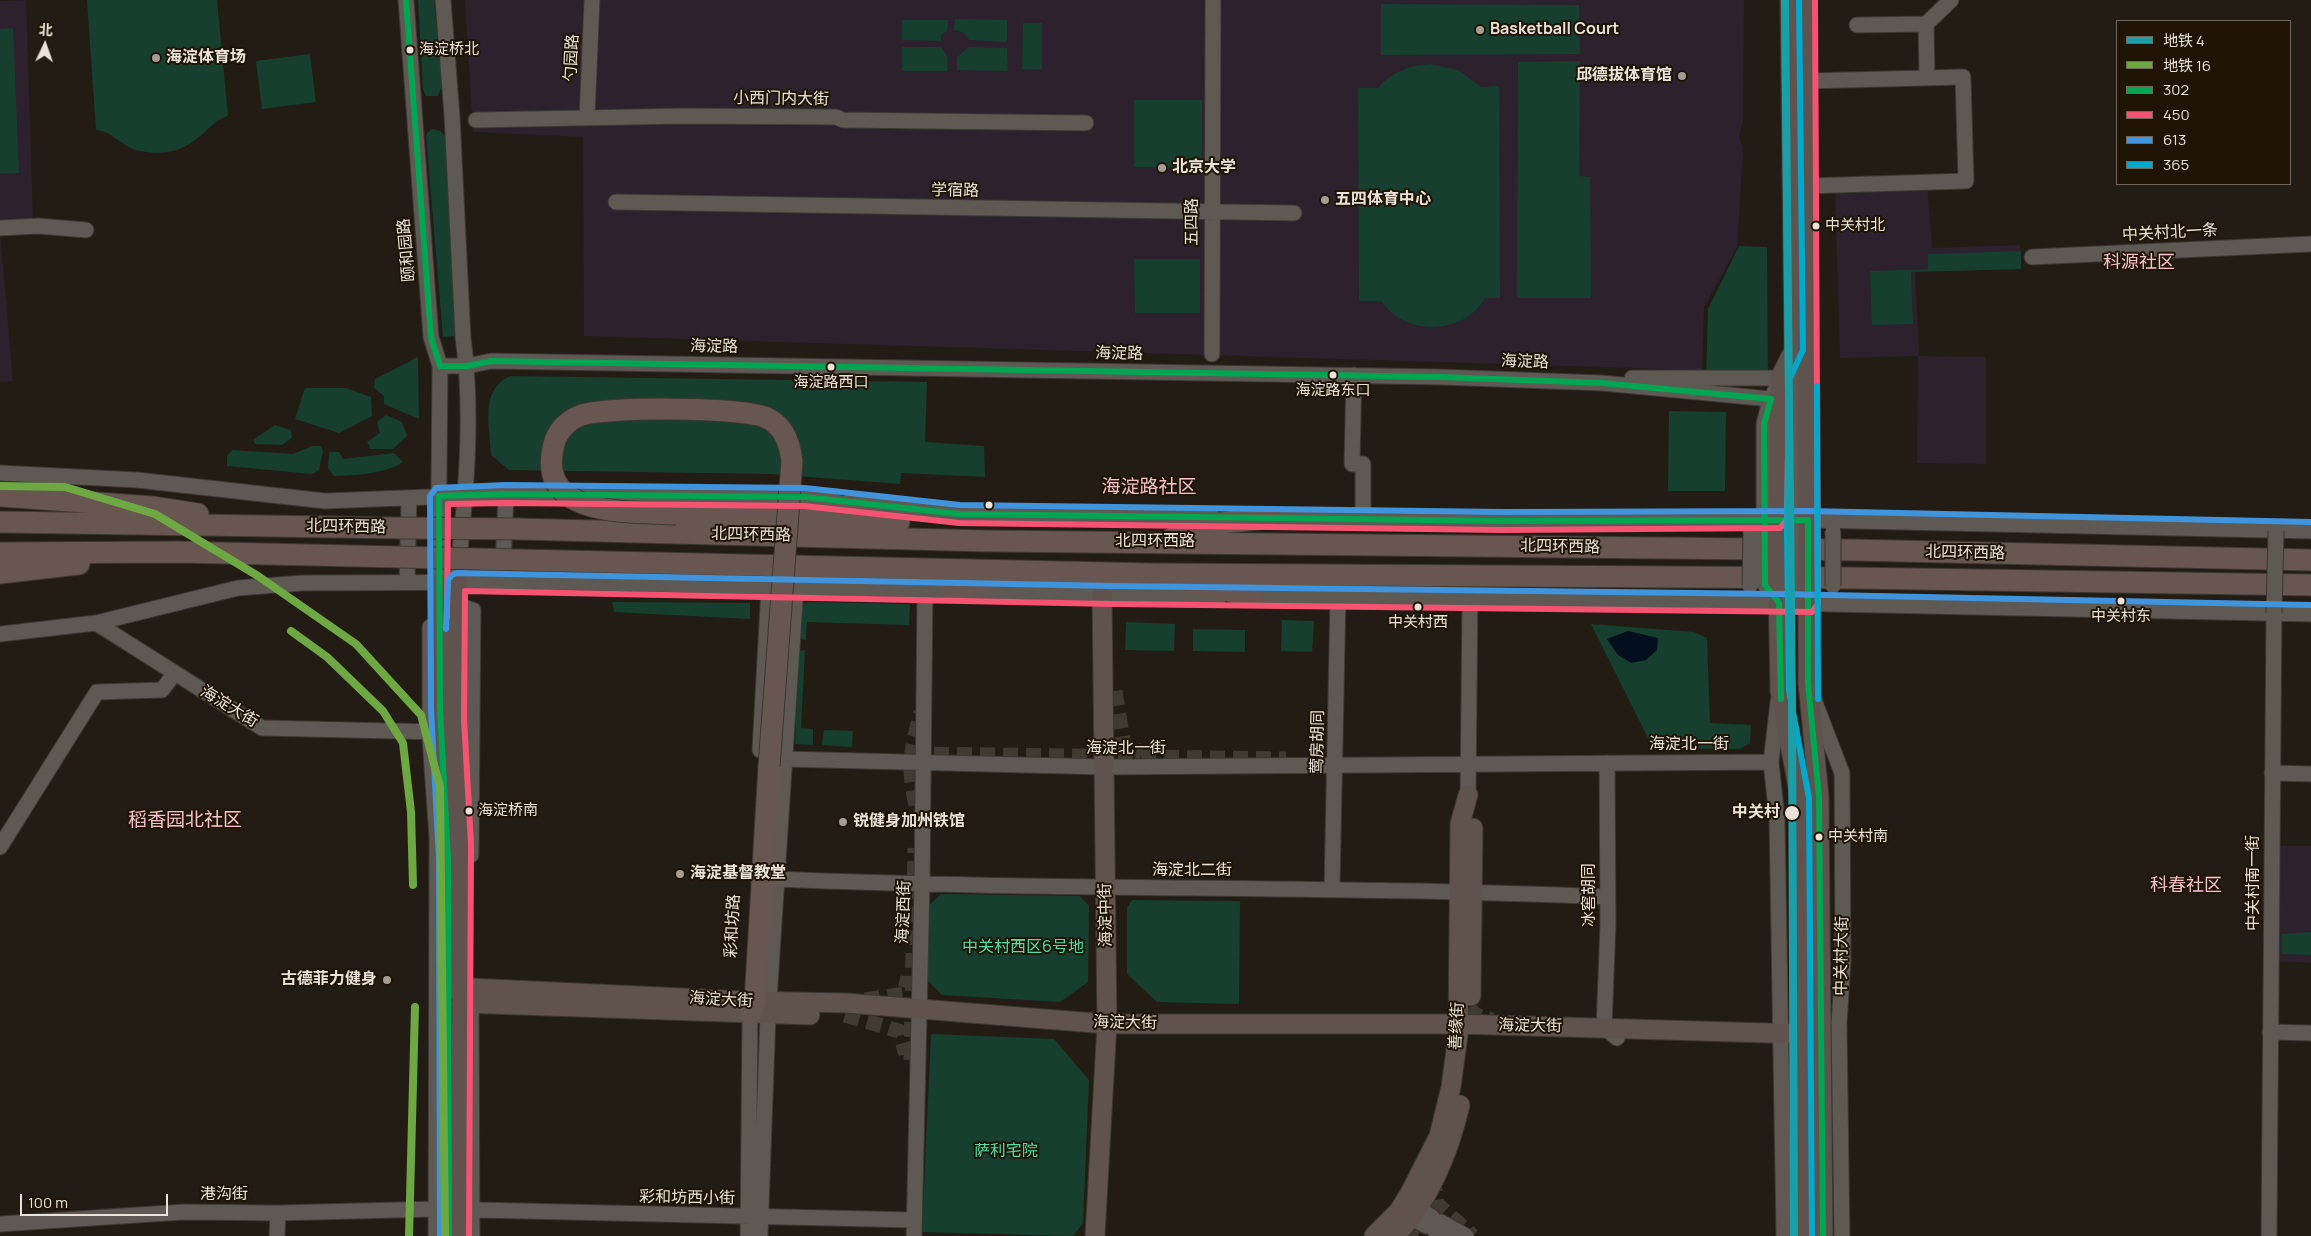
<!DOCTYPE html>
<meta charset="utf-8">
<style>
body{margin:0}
#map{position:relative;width:2311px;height:1236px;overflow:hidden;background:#231c14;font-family:Manrope,"Noto Sans SC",sans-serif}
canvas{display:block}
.legend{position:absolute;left:2116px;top:20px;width:175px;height:165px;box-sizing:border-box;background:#1f1405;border:1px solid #71675a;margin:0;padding:6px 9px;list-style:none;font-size:15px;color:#ebe3d9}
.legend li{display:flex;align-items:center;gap:10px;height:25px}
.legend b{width:25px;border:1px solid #71675a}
.north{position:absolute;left:20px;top:20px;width:50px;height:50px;-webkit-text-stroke:4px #1f1405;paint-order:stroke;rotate:3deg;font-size:14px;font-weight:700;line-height:20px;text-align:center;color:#ebe3d9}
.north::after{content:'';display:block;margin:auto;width:18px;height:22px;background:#ebe3d9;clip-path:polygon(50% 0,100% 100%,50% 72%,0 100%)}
.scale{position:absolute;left:20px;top:1194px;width:148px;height:22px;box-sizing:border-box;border:2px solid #ebe3d9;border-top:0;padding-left:6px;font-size:15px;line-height:18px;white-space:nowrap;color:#ebe3d9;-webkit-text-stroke:4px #1f1405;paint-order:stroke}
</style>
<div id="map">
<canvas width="2311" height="1236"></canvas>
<ul class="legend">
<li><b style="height:6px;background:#1a9fa9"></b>地铁 4</li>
<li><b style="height:6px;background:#6da843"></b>地铁 16</li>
<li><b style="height:6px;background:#00a651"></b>302</li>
<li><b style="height:6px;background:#f65372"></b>450</li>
<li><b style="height:6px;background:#4094de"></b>613</li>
<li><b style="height:6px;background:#00a9ce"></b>365</li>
</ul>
<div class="north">北</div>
<div class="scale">100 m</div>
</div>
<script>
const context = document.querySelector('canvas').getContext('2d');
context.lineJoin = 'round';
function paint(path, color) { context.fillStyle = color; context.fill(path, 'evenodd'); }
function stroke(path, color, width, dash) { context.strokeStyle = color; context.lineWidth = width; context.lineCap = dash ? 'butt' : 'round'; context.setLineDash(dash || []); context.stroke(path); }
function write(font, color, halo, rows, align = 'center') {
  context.font = font + ' Manrope,"Noto Sans SC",sans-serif'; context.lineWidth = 4; context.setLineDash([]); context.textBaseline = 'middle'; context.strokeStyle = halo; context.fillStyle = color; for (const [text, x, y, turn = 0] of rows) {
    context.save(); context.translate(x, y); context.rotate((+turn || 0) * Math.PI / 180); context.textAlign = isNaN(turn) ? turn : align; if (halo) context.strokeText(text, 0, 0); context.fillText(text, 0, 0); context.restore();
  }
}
const education = new Path2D(`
 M26 0 33 219 0 220V1Z
 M465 0H1744L1743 122 1739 137 1743 149 1737 248 1704 307 1702 370 584 336 583 137 473 132Z
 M1927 184 1932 248 2020 245 2021 269 1915 272 1919 356 1986 357V464L1917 463 1918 356 1840 358 1835 188Z
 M0 233 13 381 0 382Z
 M2280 846H2311V963L2276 961Z`);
const green = new Path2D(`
 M87 0H217L228 116C215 120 210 128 200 136 181 153 160 156 136 150 121 145 111 131 96 130Z
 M418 0H434L442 85 438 96H426L423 89Z
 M1381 4 1579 5 1580 54 1381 55Z
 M955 19 1007 20V42L969 40 964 33 954 30Z
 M902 20H948L947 31 941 35V41L902 40Z
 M1023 23H1042V70L1022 69Z
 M13 28 19 173 0 174V29Z
 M902 47H941L947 56V71H902Z
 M969 47 1007 48 1008 71 957 70V57Z
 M310 54 316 102 262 109 256 61Z
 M1580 61 1579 176 1590 177 1591 298H1517L1518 62Z
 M1430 64 1458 70 1481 87 1499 86 1500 298H1485C1465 335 1404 337 1382 301H1359L1358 88H1378C1391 72 1410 65 1430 64Z
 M1134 100H1202V167H1134Z
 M432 129 441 131 445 137 456 336 443 337 426 134Z
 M1739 246 1767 247 1768 381 1706 380 1708 309Z
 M2021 251V269L1911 272 1913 324 1872 325 1870 271 1928 269V254Z
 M1134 259H1200V313H1135Z
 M418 357 419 419 384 404V396L374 388 375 379Z
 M510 376 927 382 925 442 984 446 985 477 901 473 900 484 771 474 509 470 491 455C490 426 479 390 510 376Z
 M305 388H346L371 397 372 416 339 433 295 419Z
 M1669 411 1726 412 1725 491H1668Z
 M386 415 402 422 407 436 393 449H371L367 442 380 433 377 422Z
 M275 425 291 430 292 438 282 445 255 444 253 440Z
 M312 446H321L323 451 319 470 312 474 227 466V456L232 450 293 454Z
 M329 452H339L343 459 394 453 403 462C389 473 351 476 334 476L328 468Z
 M612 602 750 603V619L614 612Z
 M810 602 910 604 909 625 807 622 806 640 800 639 802 604Z
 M1282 620 1314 621 1312 652 1281 651Z
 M1126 622 1175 624 1174 651 1125 650Z
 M1591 624 1694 632 1707 638 1710 723 1751 725 1750 743 1740 749 1653 748Z
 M1193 629 1245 630V652L1193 651Z
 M805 650 801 728 813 729V745L795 744 799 651Z
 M824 730 853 731 852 747 822 745Z
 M941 894 1080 896 1089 906 1088 982 1060 1002 942 995 926 979 928 906Z
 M1132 900 1240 901 1239 1004 1157 1002 1127 974V908Z
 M2311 932V955L2282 954V934Z
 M931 1034 1054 1039 1089 1080 1083 1223 1073 1236 922 1232Z`);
const water = new Path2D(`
 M1628 631 1658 638 1657 650 1646 660 1631 663 1618 655 1607 639Z`);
const minorTunnel = new Path2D(`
 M1115 691 1124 746 1142 752
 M917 760V754L1286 759
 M916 805C907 765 911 751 921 712
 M1465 985C1469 1009 1467 1015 1493 1020
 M865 1000 904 994 908 977
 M845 1015 899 1031 906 1054
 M911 1060 915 848
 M1433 1177 1437 1204 1473 1236
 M1405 1236 1417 1232 1427 1236`);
const minor = new Path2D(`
 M406 0 431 337 440 366 438 583
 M443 0 452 116 463 337C474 419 465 501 457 582
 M1926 24 1927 78
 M1857 25 1926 24 1951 0
 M587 118 592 0
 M476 120 683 116 836 117 843 120 1086 123
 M1807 186 1966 181 1963 77 1807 81
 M616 202 1294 213
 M0 228 38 226 86 230
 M2032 257 2311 244
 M1794 351V528
 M1212 354 1213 0
 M440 366H467L491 361 1441 377 1602 383 1771 399
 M1354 375 1352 464H1363V519
 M1632 378H1780L1768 408 1764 424V529
 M0 473 137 480 325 501 506 494 798 497
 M848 502 959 514 1212 517
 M1260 518 1503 521 1808 520 2311 531
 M503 568 506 494
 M407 582 409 498
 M1243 596 1779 603 2311 614
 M455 604 473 610 471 855
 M96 623 262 728 439 732
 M430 627V739L437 838 436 1236
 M0 634 96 623 238 588 302 583 551 582 1220 596
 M1814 700 1842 773 1843 962 1839 1024 1842 1236
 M1778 702 1771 762 1777 818 1784 1236
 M760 750 769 587
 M784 759 1104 767 1771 762
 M1607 763 1608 924 1604 1027 1617 1038
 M2272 773 2311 774
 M1468 795 1470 598
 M0 847 97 692 162 690 174 674
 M777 879C1054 891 1331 885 1608 897
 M1332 888 1338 597
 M471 993 472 1236
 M748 1005 750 1014 748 1236
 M2270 1032 2311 1033
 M1409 1204 1432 1217
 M1402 1213 1426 1226
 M1441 1222 1466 1236
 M0 1224 184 1212 278 1213 436 1209 914 1220
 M1435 1231 1443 1236
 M277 1236 278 1213
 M760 1236 768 1015 796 587
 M914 1236 922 885 925 590
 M2269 1236 2274 613`);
const major = new Path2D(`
 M1806 0 1808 531
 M1778 531 1780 378 1794 350 1790 0
 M457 582 455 611V719L462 844V962L460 1236
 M438 583 440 709 448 859 449 989
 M1778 586 1780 691 1800 798 1803 1236
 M1808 586V683L1819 797 1823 1236
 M449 987 746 1001 846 1003 1107 1024H1458L1803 1034
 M1471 996 1473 828
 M461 1003 810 1015
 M1095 1236 1107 1024 1102 595
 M1374 1236 1399 1211 1410 1193 1439 1136 1451 1087 1458 1035 1460 824 1468 795
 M1395 1236C1429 1201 1449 1152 1460 1105`);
const highway = new Path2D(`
 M0 496 153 507 198 514
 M805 497 860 512
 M677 514 899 522
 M0 522 400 528
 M518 529 987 541 1852 550 2311 560
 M1171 539 1200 525 1269 518
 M0 553 177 552 399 557
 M519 560 1155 574 1852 578 2311 585
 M0 573 79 564
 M1196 584 1253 596
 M952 590 1003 576
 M750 1014 755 1002 769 766`);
const minorBridge = new Path2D(`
 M1764 531 1765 585
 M1794 531 1795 586
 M1750 586 1751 531
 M1833 586V531
 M2274 613 2276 531`);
const majorBridge = new Path2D(`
 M1778 531V586
 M1808 531V586`);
const highwayBridge = new Path2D(`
 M677 514C636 511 543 519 552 454 554 436 563 423 579 416 602 406 745 407 767 418 784 426 790 444 792 461L769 766
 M400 528 518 529
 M399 557 519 560`);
const bus1 = new Path2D(`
 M406 0 431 337 440 366H467L491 361 1441 377 1602 383 1771 399 1764 424 1765 585 1779 603 1781 699
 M449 1236 448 859 440 709 439 496 506 494 805 497 959 514 1503 521 1808 520V683L1819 797 1823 1236`);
const bus2 = new Path2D(`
 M447 617 448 504 506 503 804 506 959 523 1503 530 1780 528 1787 520 1789 386
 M469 1236 471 844 464 719 465 591 1113 604 1812 612 1818 604 1815 0`);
const bus3 = new Path2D(`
 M446 629 448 580 452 575 457 573 1113 586 1779 594 2311 605
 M440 1236 439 859 431 709 430 496 436 488 506 485 805 488 960 505 1503 512 1808 511 2311 522`);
const bus4 = new Path2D(`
 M1799 0 1803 350 1789 380 1787 531 1789 690 1809 798 1812 1236
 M1817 386 1818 699`);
const metro1 = new Path2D(`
 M1785 0 1792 702 1794 1236`);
const metro2 = new Path2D(`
 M0 486 65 487 155 514 258 576 356 644 421 715 440 787 445 1236
 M291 631 327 657 383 711 403 743 411 812 413 885
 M409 1236 415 1007`);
const markers = [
 [1480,30,5,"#a59d94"],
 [410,50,4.5,"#ebe3d9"],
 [156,58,5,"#a59d94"],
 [1682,76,5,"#a59d94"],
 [1162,168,5,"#a59d94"],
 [1325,200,5,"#a59d94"],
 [1816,226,4.5,"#ebe3d9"],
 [831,367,4.5,"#ebe3d9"],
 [1333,375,4.5,"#ebe3d9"],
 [989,505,4.5,"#ebe3d9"],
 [2121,601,4.5,"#ebe3d9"],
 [1418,607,4.5,"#ebe3d9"],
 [469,811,4.5,"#ebe3d9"],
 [1792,813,8,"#ebe3d9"],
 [843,822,5,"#a59d94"],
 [1819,837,4.5,"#ebe3d9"],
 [680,874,5,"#a59d94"],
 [387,980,5,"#a59d94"]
];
const busNames = [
 ["海淀桥北",419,50],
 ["中关村北",1825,226],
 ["海淀路西口",831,383,"center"],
 ["海淀路东口",1333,391,"center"],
 ["中关村东",2121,617,"center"],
 ["中关村西",1418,623,"center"],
 ["海淀桥南",478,811],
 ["中关村南",1828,837]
];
const poiNames = [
 ["Basketball Court",1490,30],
 ["海淀体育场",166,58],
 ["邱德拔体育馆",1672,76,"right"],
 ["北京大学",1172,168],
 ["五四体育中心",1335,200],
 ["锐健身加州铁馆",853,822],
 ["海淀基督教堂",690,874],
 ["古德菲力健身",377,980,"right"]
];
const streetNames = [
 ["勺园路",572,58,-87],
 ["小西门内大街",781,99,1],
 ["学宿路",955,191,1],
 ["五四路",1193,222,-90],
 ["中关村北一条",2170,233,-3],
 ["颐和园路",407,250,-95],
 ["海淀路",714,347,1],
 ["海淀路",1119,354,1],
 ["海淀路",1525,362,2],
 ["北四环西路",346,527,1],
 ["北四环西路",751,535,1],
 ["北四环西路",1155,542],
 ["北四环西路",1560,547,1],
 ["北四环西路",1965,553,1],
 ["海淀大街",229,707,31],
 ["莺房胡同",1318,742,-89],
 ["海淀北一街",1689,745],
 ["海淀北一街",1126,749],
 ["海淀北二街",1192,871],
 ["中关村南一街",2254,883,-90],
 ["冰窖胡同",1590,895,-90],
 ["海淀西街",904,912,-88],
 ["海淀中街",1106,915,-91],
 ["彩和坊路",733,926,-87],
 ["中关村大街",1842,956,-89],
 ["海淀大街",721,1000,3],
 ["海淀大街",1125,1023,1],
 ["善缘街",1457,1026,-87],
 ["海淀大街",1530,1026,1],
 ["港沟街",224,1195],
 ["彩和坊西小街",687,1198,1]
];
const stopNames = [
 ["中关村",1780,813]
];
const parkNames = [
 ["中关村西区6号地",1023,948],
 ["萨利宅院",1006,1152]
];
const neighbourhoodNames = [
 ["科源社区",2139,263],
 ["科春社区",2186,886]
];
const quarterNames = [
 ["海淀路社区",1149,488],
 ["稻香园北社区",185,821]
];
paint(education, '#2c212c');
paint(green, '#163f2f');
paint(water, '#030e1f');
stroke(minorTunnel, '#413a32', 15, [15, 8]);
stroke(minor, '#3c3731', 17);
stroke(major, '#3c3731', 21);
stroke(highway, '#3c3731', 23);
stroke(minor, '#5f5953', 15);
stroke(major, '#60534d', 19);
stroke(highway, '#685650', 21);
stroke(minorBridge, '#3c3731', 17, []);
stroke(majorBridge, '#3c3731', 21, []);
stroke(highwayBridge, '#3c3731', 23, []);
stroke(minorBridge, '#5f5953', 15);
stroke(majorBridge, '#60534d', 19);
stroke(highwayBridge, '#685650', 21);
stroke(bus1, '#00a651', 6);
stroke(bus2, '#f65372', 6);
stroke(bus3, '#4094de', 6);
stroke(bus4, '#00a9ce', 6);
stroke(metro1, '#1a9fa9', 8);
stroke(metro2, '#6da843', 8);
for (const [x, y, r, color] of markers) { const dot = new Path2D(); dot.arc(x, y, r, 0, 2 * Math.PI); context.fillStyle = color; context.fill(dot); stroke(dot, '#1f1405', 2); }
write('15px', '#ebe3d9', '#1f1405', busNames, 'left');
write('bold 16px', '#ebe3d9', '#1f1405', poiNames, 'left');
write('16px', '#ebe3d9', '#1f1405', streetNames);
write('bold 16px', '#ebe3d9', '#1f1405', stopNames, 'right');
write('16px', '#4ce0aa', '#1f1405', parkNames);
write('18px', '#f6c2cc', '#1f1405', neighbourhoodNames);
write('19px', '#f6c2cc', '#1f1405', quarterNames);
</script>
